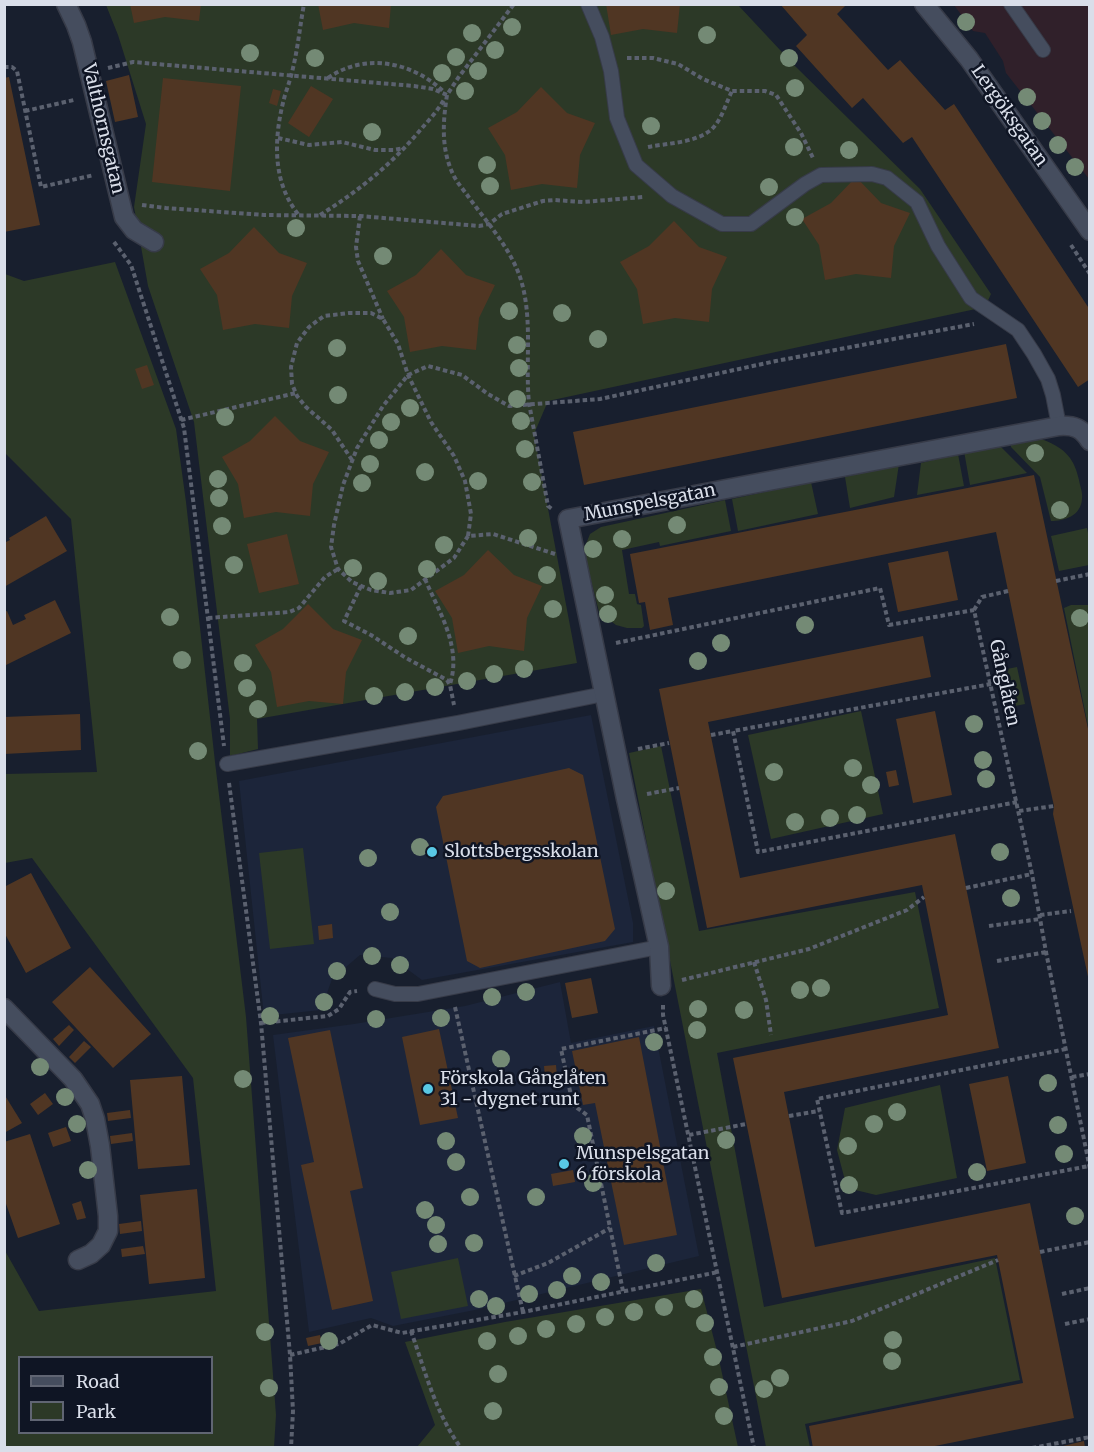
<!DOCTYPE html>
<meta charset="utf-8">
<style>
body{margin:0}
#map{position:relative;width:1094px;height:1452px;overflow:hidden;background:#181f2e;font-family:Merriweather,serif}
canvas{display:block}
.frame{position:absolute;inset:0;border:6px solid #d9dee9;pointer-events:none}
.legend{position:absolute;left:18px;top:1356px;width:195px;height:78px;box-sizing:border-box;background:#0f1524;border:2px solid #606573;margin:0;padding:8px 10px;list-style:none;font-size:18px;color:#d9dee9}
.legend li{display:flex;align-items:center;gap:12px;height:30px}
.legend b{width:30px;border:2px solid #606573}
</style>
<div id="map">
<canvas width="1094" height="1452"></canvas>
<div class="frame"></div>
<ul class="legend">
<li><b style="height:8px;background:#454d5e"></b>Road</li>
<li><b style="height:16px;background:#2c3927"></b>Park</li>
</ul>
</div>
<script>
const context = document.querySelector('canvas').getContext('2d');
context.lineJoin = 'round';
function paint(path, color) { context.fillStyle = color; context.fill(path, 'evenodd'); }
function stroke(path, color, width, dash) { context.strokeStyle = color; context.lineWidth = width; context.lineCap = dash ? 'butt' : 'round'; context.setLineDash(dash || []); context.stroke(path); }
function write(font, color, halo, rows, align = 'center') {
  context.font = font + ' Merriweather,serif'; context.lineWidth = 5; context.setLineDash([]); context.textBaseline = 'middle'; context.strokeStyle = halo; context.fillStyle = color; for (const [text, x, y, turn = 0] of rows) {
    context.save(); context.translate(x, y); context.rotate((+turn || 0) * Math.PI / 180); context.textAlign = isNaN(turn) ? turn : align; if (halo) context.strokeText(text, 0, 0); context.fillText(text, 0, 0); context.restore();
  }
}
const commercial = new Path2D(`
 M954 5H1089V179L1006 73 1003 61 985 33 973 31Z`);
const built = new Path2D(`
 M591 715 633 923V942L422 980 392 958 360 955 332 979 321 1010 264 1016 239 781Z
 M560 982 571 1043 654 1026 699 1256 475 1310 393 1326 371 1318 309 1332 273 1035 354 1024 465 1006Z`);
const green = new Path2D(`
 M106 5H738L795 66 920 189 991 294 985 307 548 401 534 434 577 663 257 719 258 749 230 756V719L194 422 148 286 134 207 146 124 118 35Z
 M115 262 176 429 186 502 215 762 246 1017 276 1415 274 1447H5L4 1249 39 1311 216 1291 193 1078 32 858 5 863V774L97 772 71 519 5 453V274L24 281ZM20 1358H212V1432H20Z
 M1038 438C1050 442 1062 447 1070 458 1075 465 1077 472 1079 480 1080 486 1083 493 1082 499 1081 516 1064 521 1051 521L1040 477 1011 447 1010 441Z
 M998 444 1027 473 970 485 964 451Z
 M958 454 964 486 917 495 921 463Z
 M899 464 894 497 850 508 845 477Z
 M811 482 818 514 738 531 732 499Z
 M725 500 731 531 660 546 659 542 622 550 629 594H635L637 604 641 605 644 626 642 628H627L616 625 599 612 585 557 586 544 590 534 601 527Z
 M1087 528 1089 538V565L1059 571 1051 536Z
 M1071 605H1089V731L1064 608Z
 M1017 667 1025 704 1005 708 1002 706 995 674 997 671Z
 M861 711 883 814 771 839 748 735Z
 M661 746 699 931 915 892 939 1008 717 1053 764 1307 995 1258 1020 1380 805 1424 810 1447H766L629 753Z
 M303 848 314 944 270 949 259 853Z
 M940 1085 957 1178 876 1195 847 1188 837 1150 845 1108Z
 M458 1258 468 1306 401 1319 391 1272Z
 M701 1289 718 1355 738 1447H417L435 1425 405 1342 505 1322Z`);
const building = new Path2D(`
 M130 4H201L199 21 165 17 134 23Z
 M318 4H391L389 28 354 23 323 30Z
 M606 4H680L677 33 643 29 611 35Z
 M780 4H847L837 14 888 70 900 60 945 110 954 104 1090 310V379L1078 387 912 137 903 143 863 98 852 108 796 46 807 35Z
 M129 75 138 117 115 122 106 81Z
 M9 77 40 225 4 232V78Z
 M163 78 241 86 230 191 152 182Z
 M311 86 333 99 309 137 288 123Z
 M541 87 567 113 595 123 580 155 577 188 542 184 511 190 505 155 488 128 517 112Z
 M273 89 281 91 277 106 269 103Z
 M856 177 881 203 910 213 894 246 891 278 856 274 825 280 819 245 802 219 831 203Z
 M674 221 699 247 727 257 712 289 709 322 675 318 643 324 637 289 620 262 649 246Z
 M254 227 279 253 307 263 292 296 289 328 255 324 223 330 217 295 200 269 229 253Z
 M441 249 466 275 495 285 479 318 476 350 442 346 410 352 404 317 387 291 416 275Z
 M1006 344 1017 398 584 485 573 432Z
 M147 365 154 385 142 389 135 369Z
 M275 416 300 441 329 452 313 484 310 516 276 512 244 518 238 484 222 457 250 441Z
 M1034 475 1090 738V986L1053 814 1054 806 1031 703 996 532 668 598 673 625 650 630 645 602 639 603 630 554Z
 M46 516 67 551 4 587V543L10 540 9 538Z
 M287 534 299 584 259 593 247 544Z
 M488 550 514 575 542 586 527 618 524 651 489 646 458 653 452 618 435 591 464 575Z
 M948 551 958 600 898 612 888 563Z
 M55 600 71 633 4 666V612L7 611 13 625 26 619 24 615Z
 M308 604 333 629 362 640 346 672 343 704 309 701 277 707 271 672 255 645 283 629Z
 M923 636 931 677 708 722 740 878 955 834 999 1048 784 1092 815 1247 1030 1203 1074 1418 925 1448H813L809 1426 1023 1383 997 1255 782 1298 733 1058 948 1015 922 885 707 928 659 689Z
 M935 711 952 795 913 803 896 719Z
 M80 714 81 750 4 754V717Z
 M569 768 583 775 615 929 605 941 480 968 467 961 436 807 443 796Z
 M896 770 899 785 889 787 886 772Z
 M31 873 71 948 26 973 4 932V887Z
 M332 924 333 938 319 940 318 926Z
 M90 967 151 1034 113 1068 52 1002Z
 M591 978 598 1013 572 1018 565 983Z
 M69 1025 74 1030 59 1046 53 1039Z
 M439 1029 458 1118 420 1125 402 1037Z
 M330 1030 363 1188 350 1191 373 1301 332 1310 301 1165 314 1162 288 1038Z
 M639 1037 677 1235 624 1245 595 1103 583 1105 572 1051Z
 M84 1041 91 1047 75 1063 69 1057Z
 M556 1065 557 1077 545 1078 544 1066Z
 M182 1076 190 1165 138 1169 130 1080Z
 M1008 1076 1026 1163 987 1171 969 1084Z
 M45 1093 53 1104 38 1115 30 1104Z
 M4 1094 22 1123 4 1133Z
 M130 1110 131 1118 108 1121 107 1113Z
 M66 1127 71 1141 53 1147 48 1133Z
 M132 1133 133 1141 111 1144 110 1136Z
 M30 1134 60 1224 18 1238 4 1198V1142Z
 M573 1170 575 1182 553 1186 551 1174Z
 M197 1189 205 1278 149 1284 140 1195Z
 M81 1201 86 1218 77 1220 72 1204Z
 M141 1221 142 1231 120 1234 119 1224Z
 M143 1246 145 1254 122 1257 121 1249Z
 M320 1335 322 1343 308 1346 306 1338Z
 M1084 1441 1085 1448H1060L1059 1447Z`);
const path = new Path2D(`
 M627 58H653L678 64 703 79 732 91H765L776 95 801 133 813 158
 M4 67H12L17 71 41 187 94 175
 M108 68 133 62 414 86 433 89 447 95 458 78 514 4
 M328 78C365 52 413 62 444 92
 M447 95C443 121 441 147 452 172 456 182 464 190 470 199 489 225 511 249 521 280 533 320 525 362 529 403L548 506 552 509
 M25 111 74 100
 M278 138 309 145 342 142 375 150H394L404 148
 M648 147C668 143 696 143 712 129 722 119 726 103 732 91
 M142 205 166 208 264 215 360 216 479 226 489 224 502 214 543 201 554 200 583 202 643 197
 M298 214C271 180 274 135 285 95 288 86 291 77 293 68 298 47 300 26 304 4
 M320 215C359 191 393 163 422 128 430 119 439 109 445 98
 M360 216 356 247 358 261 383 319
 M114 242 131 265 184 428 224 746
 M1071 245 1090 274
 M181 420 296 393
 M352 460 332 430 306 407 297 396 292 384 291 367 297 343 309 327 324 316 349 313H371L383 319 398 344 408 375 431 422 454 456 465 481 471 514 468 536
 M555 554 493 534 468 536 454 558 411 590 390 593 371 590 352 582 338 569 331 547 334 525 343 485 357 448 383 406 408 375 428 366 462 375 488 394 509 406 600 399 776 361 974 324
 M425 579C439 612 462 647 450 684
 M1056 581 1090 574
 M361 586 344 621 371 635 406 658 447 680 450 685 454 705
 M974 610 982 597 1008 591
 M208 618 289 612 299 608 325 577 338 569
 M616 643 880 588 889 625 974 610 1032 874 1046 952 1090 1169
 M991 684 733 731 758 852 1017 802
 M711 735 733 731
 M638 749 669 743
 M229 783 261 1023 290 1355 293 1411 291 1448
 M647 794 679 788
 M1019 811 1054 806
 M966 888 1032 874
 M1040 915 1071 911
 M989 926 1040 919
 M997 961 1046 952
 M754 962 766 1000 771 1035
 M682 980 809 949 907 910 924 897
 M663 1005V1015L754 1448
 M455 1007 523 1312
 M261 1023 328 1016 339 1009 350 992 357 991
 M1066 1049 817 1099 842 1213 1089 1166
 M1072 1077 1090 1074
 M789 1116 819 1111
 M689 1135 746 1124
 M1040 1252 1090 1242
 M514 1276 548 1263 610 1228
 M623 1291 587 1115 573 1105 561 1049 666 1028
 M1062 1294 1090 1288
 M1065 1324 1090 1319
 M411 1331C425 1371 436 1414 461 1448
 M733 1347 852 1321 998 1260
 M290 1355 339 1344 372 1325 402 1333 523 1312 718 1272
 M1032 1448 1090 1437`);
const service = new Path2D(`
 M588 4 602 37 611 71 617 118 636 165 672 196 722 224H751L805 184 821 175 872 174 887 178 917 202 938 246 971 298 1018 330 1034 354 1048 379 1053 395 1059 426
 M1011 4 1043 50
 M227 764 458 723 604 694
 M375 989 395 994H418L659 947`);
const minor = new Path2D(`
 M66 4 76 25 82 42 124 217 134 230 154 242
 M661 986 659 947 626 799 568 519 1059 426C1074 425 1082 428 1090 441
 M4 1008 73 1079 90 1104 95 1119 100 1146 108 1216V1231L101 1245 91 1254 78 1260`);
const tertiary = new Path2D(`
 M924 4 969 59 1090 231`);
const trees = [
 [966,22],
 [512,27],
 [472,33],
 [707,35],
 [495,50],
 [250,53],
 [456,57],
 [315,58],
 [789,58],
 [478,71],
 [442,73],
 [795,88],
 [465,91],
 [1027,97],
 [1042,121],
 [651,126],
 [372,132],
 [1058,145],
 [794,147],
 [849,150],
 [487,165],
 [1075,167],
 [490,186],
 [769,187],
 [795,217],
 [296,228],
 [383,256],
 [509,311],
 [562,313],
 [598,339],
 [517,345],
 [337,348],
 [519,368],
 [338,395],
 [517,399],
 [410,408],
 [225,417],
 [521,421],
 [391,422],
 [379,440],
 [525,449],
 [1035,453],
 [370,464],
 [425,472],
 [218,479],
 [478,481],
 [532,482],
 [362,483],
 [219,498],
 [1060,510],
 [677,525],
 [222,526],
 [528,538],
 [622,539],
 [444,545],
 [593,549],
 [234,565],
 [353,568],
 [427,569],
 [547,575],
 [378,581],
 [605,595],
 [553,609],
 [608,614],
 [170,617],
 [1080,618],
 [805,625],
 [408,636],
 [721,643],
 [182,660],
 [698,661],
 [243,663],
 [524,669],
 [494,674],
 [467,681],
 [435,687],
 [247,688],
 [405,692],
 [374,696],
 [258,709],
 [974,724],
 [198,751],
 [983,760],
 [853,768],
 [774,772],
 [986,779],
 [871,785],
 [857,815],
 [830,818],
 [795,822],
 [420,847],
 [1000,852],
 [368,858],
 [666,891],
 [1011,898],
 [390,912],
 [372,956],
 [400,965],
 [337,971],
 [821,988],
 [800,990],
 [526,992],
 [492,997],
 [324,1002],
 [698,1009],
 [744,1010],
 [270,1016],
 [441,1018],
 [376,1019],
 [697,1030],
 [654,1042],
 [501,1059],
 [40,1067],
 [243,1079],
 [1048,1083],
 [65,1097],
 [897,1112],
 [77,1124],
 [874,1124],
 [1058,1125],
 [583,1136],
 [726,1140],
 [446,1141],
 [848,1146],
 [1064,1154],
 [456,1162],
 [88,1170],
 [977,1172],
 [593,1183],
 [849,1185],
 [470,1197],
 [536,1197],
 [425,1210],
 [1075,1216],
 [436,1225],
 [474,1243],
 [438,1244],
 [656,1263],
 [572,1276],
 [601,1282],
 [557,1290],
 [529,1294],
 [479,1299],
 [694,1299],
 [496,1306],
 [664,1307],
 [634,1312],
 [605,1317],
 [705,1323],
 [576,1324],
 [546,1329],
 [265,1332],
 [518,1336],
 [893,1340],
 [329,1341],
 [487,1341],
 [713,1357],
 [892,1361],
 [498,1374],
 [780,1378],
 [719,1387],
 [269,1388],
 [764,1389],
 [493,1411],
 [724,1416]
];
const markers = [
 [432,852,6,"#59c8e4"],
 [428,1089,6,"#59c8e4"],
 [564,1164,6,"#59c8e4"]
];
const streetNames = [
 ["Lergöksgatan",1009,116,55],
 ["Valthornsgatan",103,129,77],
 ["Munspelsgatan",650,503,-11],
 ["Gånglåten",1004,683,78]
];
const poiNames = [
 ["Slottsbergsskolan",444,852],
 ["Förskola Gånglåten",440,1079],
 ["31 - dygnet runt",440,1100],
 ["Munspelsgatan",576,1154],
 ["6 förskola",576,1175]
];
paint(commercial, '#30202a');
paint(built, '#1c253a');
paint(green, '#2c3927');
paint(building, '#503623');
stroke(service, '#373b48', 16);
stroke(minor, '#373b48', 21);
stroke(tertiary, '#373b48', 21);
stroke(path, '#5b616f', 4, [4.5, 3]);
stroke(service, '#454d5e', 14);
stroke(minor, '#454d5e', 18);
stroke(tertiary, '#454d5e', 18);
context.fillStyle = '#748a75';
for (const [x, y] of trees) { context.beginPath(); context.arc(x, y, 9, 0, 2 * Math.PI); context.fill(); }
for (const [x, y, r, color] of markers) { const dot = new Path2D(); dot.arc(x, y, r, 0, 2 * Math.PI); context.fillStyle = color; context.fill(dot); stroke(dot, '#0f1524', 2); }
write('18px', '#d9dee9', '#0f1524', streetNames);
write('18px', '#d9dee9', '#0f1524', poiNames, 'left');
</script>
